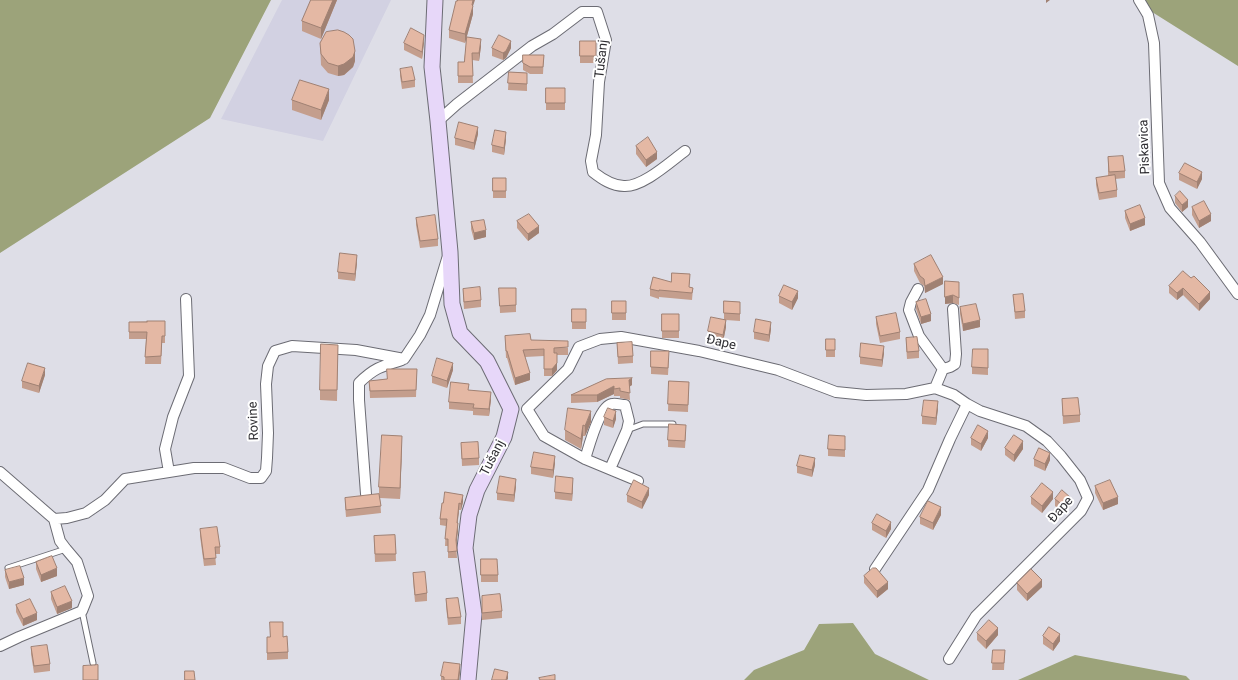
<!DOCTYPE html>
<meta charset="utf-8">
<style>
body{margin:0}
canvas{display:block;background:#dedee7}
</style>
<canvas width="1238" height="680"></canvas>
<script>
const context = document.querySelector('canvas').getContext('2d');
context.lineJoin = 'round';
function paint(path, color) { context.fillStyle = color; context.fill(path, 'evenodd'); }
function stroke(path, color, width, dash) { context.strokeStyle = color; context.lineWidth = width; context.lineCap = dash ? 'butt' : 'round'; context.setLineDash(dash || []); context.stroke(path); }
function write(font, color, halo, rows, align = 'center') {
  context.font = font + ' Roboto,sans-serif'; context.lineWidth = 4; context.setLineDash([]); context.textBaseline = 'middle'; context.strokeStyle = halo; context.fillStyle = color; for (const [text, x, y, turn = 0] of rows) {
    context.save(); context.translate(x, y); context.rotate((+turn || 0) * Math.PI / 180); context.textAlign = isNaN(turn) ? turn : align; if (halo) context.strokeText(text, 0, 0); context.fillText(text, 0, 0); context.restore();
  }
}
const built = new Path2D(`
 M282 0H391L323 141 221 119Z`);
const forest = new Path2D(`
 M0 0H271L210 118 0 253Z
 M1133 0H1238V66Z
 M853 623 875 654 929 680H744L754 670 804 650 819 624Z
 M1075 655 1186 676 1190 680H1018Z`);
const lane = new Path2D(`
 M627 430 643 424H673
 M8 568 66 549
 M82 611 93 663`);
const street = new Path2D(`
 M1139 0 1148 15 1154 43 1159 183 1170 208 1200 242 1238 294
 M438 121 457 104 532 46 553 34 582 12H597L606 40 599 82 596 135 591 161 593 172C602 179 612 186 624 186 643 187 670 162 685 151
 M918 289 911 302 909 310 919 336 943 369 935 388
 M943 369 950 367 955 364 956 354 953 309
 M527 409 568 369 579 347 600 339 621 337 699 351 778 370 836 392 866 395 906 394 935 388 954 395 967 404 980 411 1026 426 1047 441 1061 456 1080 480 1088 498 1081 511 976 616 949 659
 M527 409 544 436 585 459 638 481
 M585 459C589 447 599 406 612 404 616 403 621 405 625 405L629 421 627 430 610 469
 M0 472 54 519 60 541 66 549 77 562 88 596 82 611 19 637 0 646
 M169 472 165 449 173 417 189 376 186 299
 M366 494 359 400V383C374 368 382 366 402 360
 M54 519 67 518 86 513 105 500 125 479 194 468H224L250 478H261L266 471 267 458 268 433 266 384 268 366 275 351 292 346 356 350 404 359 420 335 430 315 447 259
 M875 569 928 490 950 439 967 404`);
const secondary = new Path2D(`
 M435 0 432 67 438 121 450 252 452 304 460 333 487 361 511 409 504 437 477 490 469 515 465 548 474 614 468 680`);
const wall = new Path2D(`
 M311 0H337L321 39 302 31V21Z
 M457 1 473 6V14L465 43 449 38V30Z
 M467 37 481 46 479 61 472 60 473 83H458V62H464Z
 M580 41H596V63H580Z
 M424 42 422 59 404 50V43Z
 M320 43 355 61 353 67 344 75 338 76 328 73 321 65Z
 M492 48H511L506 58 503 60 492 56Z
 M523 55H544L543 74H530L523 70Z
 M400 69 415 80V87L402 89 400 76Z
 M509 72 527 73V91L508 90Z
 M546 88H565V110H546Z
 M292 100H329L321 120 292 110Z
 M478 134 474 150 455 145V138Z
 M506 139 504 155 492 152V145Z
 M636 146 657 159 646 167 636 154Z
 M1108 157 1125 171V178L1115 179 1117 190V197L1099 200 1096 185V178L1108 176Z
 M1179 173 1202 179 1197 189 1179 180Z
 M493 178H506V198H493Z
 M1175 196 1188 207 1182 212 1175 203Z
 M1192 207 1211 221 1199 228 1192 215Z
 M1125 211 1145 225 1130 231 1125 218Z
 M416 218 438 239V246L420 248 416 225Z
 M517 221 539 233 528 241 517 228Z
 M471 222 486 237 474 240 471 229Z
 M357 262 355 281 338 279V272Z
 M914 264 943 284 925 293 924 286 920 283 914 271Z
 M1183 271 1210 299 1199 311 1183 295 1177 300 1169 293V286Z
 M690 281 689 287 693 288 692 300 659 297V299L650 296V289L671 282Z
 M499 288H516V312L500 313Z
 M463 289 481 300V307L464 309 463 296Z
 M959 289V305L953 303 945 304V297Z
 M1013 295 1025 311V318L1015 319Z
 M779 296 798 298 792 310 779 303Z
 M612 301H626V320H612Z
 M724 301 740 302V321L726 320V327L723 342 708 338V331L724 320Z
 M916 302 931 321 921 324 916 309Z
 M960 307 980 327 963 331 960 314Z
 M572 309H586V329H572Z
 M662 314H679V338H662Z
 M876 317 900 332V339L880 343 876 324Z
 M165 321V343H162L161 364H145L146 339H129V322Z
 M771 329 769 342 754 339V332Z
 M505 336 531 340 568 348V355H557V370L552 376H544V356L525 357 530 380 515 385 507 358H506Z
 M906 338 919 351V358L907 359 906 345Z
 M826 339H835V357H826Z
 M617 343 633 356V363L618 364Z
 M338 345 337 401 320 400V390Z
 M988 349V375L972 374V367Z
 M884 353 882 367 860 364V357Z
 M669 358 668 375 651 374V367Z
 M417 369 416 397 370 398 369 381 387 379Z
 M453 370 447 388 432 383V376Z
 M45 375 39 393 22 388V381Z
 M669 381 689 382 688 412 668 411Z
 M632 385 629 387 630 400 620 398V396H614V394L597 402 571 403V395Z
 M469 390 491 399 489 416 473 415V411L449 409V402Z
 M1062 399 1080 415V422L1063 424Z
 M938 408 936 425 922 424V416Z
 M604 417 616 419 613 428 604 425Z
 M591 422 585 436H583L581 449 565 440V430Z
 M686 432 685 448 668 447V440Z
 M845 436V457L828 456V449Z
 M971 438H988L981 451 971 445Z
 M461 443 479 458V465L462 466Z
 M402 446 400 499 380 498 381 513 346 517 345 505V498L379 494V487Z
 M1005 448 1023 449 1014 462 1005 455Z
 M1034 459 1050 460 1045 471 1034 466Z
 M555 463 553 478 531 474V467Z
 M815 465 812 477 797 473V466Z
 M573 485 572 501 555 499V492Z
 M516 486 514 502 497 500V493Z
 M1095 486 1118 504 1103 510 1095 493Z
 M627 495H649L642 509 627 502Z
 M1031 497 1053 499 1042 513 1031 504Z
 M1055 499 1071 505 1064 513 1055 506Z
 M463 502 461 510H459L457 523 458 530 456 544 457 558H448V546H445L446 526 440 525V519L442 503Z
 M941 515 933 530 920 524V517Z
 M872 523 891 529 886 538 872 530Z
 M200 529 220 547V554H215L216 565 204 566 200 536Z
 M395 535 396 561 375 562 374 536Z
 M481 559 498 575V582H481Z
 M36 562 57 576 41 582 36 569Z
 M5 570 24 585 9 589 5 577Z
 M413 573 427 593V601L415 602 413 580Z
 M864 576 888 589 877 598 864 583Z
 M1017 583 1042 587 1027 601 1017 590Z
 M51 592 72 608 57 614 51 599Z
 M482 596 502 611V618L482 620Z
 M446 599 461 617V624L448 625 446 606Z
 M16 605 37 620 23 626 16 612Z
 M977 633 998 635 986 649 977 640Z
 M1043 636 1060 641 1053 651 1043 644Z
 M267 637H283L288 652V659L267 660Z
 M31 647 50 664V671L34 673 31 654Z
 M993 650H1005L1004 670H992Z
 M460 671 459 680H441V676Z`);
const shadedWall = new Path2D(`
 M333 0H337L321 39V28Z
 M473 0H475L473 6V14L465 43V34Z
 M1046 0H1050L1046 3Z
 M424 35V42L422 59V52Z
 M481 39V46L479 61V53Z
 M511 41V48L506 58 503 60V53Z
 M355 51V61L353 67 344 75 338 76V66Z
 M329 89V100L321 120V110Z
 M478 127V134L474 150V143Z
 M506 132V139L504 155V148Z
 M657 152V159L646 167V160Z
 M1202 172V179L1197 189V182Z
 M1188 200V207L1182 212V205Z
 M1211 214V221L1199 228V221Z
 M1145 218V225L1130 231V224Z
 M539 226V233L528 241V234Z
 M486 230V237L474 240V233Z
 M357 255V262L355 281V274Z
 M943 277V284L925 293V286Z
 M1183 288V295L1177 300V293Z
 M798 291V298L792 310V302Z
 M1210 292V299L1199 311V304Z
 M953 295V303L945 304V297Z
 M931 314V321L921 324V317Z
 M726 320V327L723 342V335Z
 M980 320V327L963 331V324Z
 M771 322V329L769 342V335Z
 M884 346V353L882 367V360Z
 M453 363V370L447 388V381Z
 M557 363V370L552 376V369Z
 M45 368V375L39 393V386Z
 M530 373V380L515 385V378Z
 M632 378V385L629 387V380Z
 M614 386V394L597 402V395Z
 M491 392V399L489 416V409Z
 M938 401V408L936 425V418Z
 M591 411V422L585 436V426Z
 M616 411V419L613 428V421Z
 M583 425V436L581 449V439Z
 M988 431V438L981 451V444Z
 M402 436V446L400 499V488Z
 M1023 441V449L1014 462V455Z
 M1050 453V460L1045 471V464Z
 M555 456V463L553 478V470Z
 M815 458V465L812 477V470Z
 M573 478V485L572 501V494Z
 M516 479V486L514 502V495Z
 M649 488V495L642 509V502Z
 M1053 492V499L1042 513V506Z
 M463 495V502L461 510V504Z
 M1118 497V504L1103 510V503Z
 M1071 498V505L1064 513V506Z
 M459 503V510L457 530V523Z
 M941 507V515L933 530V523Z
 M891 522V529L886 538V531Z
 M458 523V530L456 547V540Z
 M57 568V576L41 582V575Z
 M24 578V585L9 589V582Z
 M1042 580V587L1027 601V594Z
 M888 582V589L877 598V591Z
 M72 601V608L57 614V607Z
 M37 613V620L23 626V619Z
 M998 628V635L986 649V641Z
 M1060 634V641L1053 651V644Z
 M460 664V671L459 680H458Z
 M508 672V679L507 680H506Z`);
const building = new Path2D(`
 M311 0H333L321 28 302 21Z
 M458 0H473L472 5 473 6 465 34 449 30 456 1H457Z
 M411 28 424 35 422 52 404 43Z
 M338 30 344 32 349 35 353 39 355 51 353 57 344 64 338 66 328 63 321 54 320 43 326 32Z
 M499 35 511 41 506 51 503 53 492 48Z
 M467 37 481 39 479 53H472L473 76H458V62H464Z
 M580 41H596V56H580Z
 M523 55H544L543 67H530L523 63Z
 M412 67 415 80 402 82 400 69Z
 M509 72 527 73V84L508 83Z
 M300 80 329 89 321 110 292 100Z
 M546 88H565V103H546Z
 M459 122 478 127 474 143 455 138Z
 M495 130 506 132 504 148 492 145Z
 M648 137 657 152 646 160 636 146Z
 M1123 156 1125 171 1109 172 1108 157Z
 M1185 163 1202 172 1197 182 1179 173Z
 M1115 175 1117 190 1099 193 1096 178Z
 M493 178H506V191H493Z
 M1180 191 1188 200 1182 205 1175 196Z
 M1204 201 1211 214 1199 221 1192 207Z
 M1140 205 1145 218 1130 224 1125 211Z
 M529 214 539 226 528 234 517 221Z
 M435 215 438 239 420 241 416 218Z
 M484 220 486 230 474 233 471 222Z
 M340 253 357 255 355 274 338 272Z
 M931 255 943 277 925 286 924 279 920 276 914 264Z
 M1183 271 1191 278 1194 276 1210 292 1199 304 1183 288 1177 293 1169 286Z
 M672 273 690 274 689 287 693 288 692 293 659 290V291L650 289 653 277 671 282Z
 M945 281 959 282V298L953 295 945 297Z
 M784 285 798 291 792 302 779 296Z
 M480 287 481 300 464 302 463 289Z
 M499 288H516V305L500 306Z
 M1023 294 1025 311 1015 312 1013 295Z
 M926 299 931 314 921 317 916 302Z
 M612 301H626V313H612Z
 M724 301 740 302V314L724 313Z
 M976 304 980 320 963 324 960 307Z
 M572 309H586V322H572Z
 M896 313 900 332 880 336 876 317Z
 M662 314H679V331H662Z
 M711 317 726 320 723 335 708 331Z
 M756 319 771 322 769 335 754 332Z
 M147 321H165V336H162L161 356 145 357 147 332H129V322H147Z
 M530 334 531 340 568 341V347L554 348V353H557V363L552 369H544V349L523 350 530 373 515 378 507 351H506L505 336Z
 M917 337 919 351 907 352 906 338Z
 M826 339H835V350H826Z
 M632 342 633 356 618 357 617 343Z
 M861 343 884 346 882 360 860 357Z
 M321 344 338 345 337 390H320Z
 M973 349H988V368L972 367Z
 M651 351H669L668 368 651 367Z
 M437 358 453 363 447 381 432 376Z
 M28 363 45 368 39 386 22 381Z
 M387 369H417L416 390 370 391 369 381 387 379Z
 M632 378 629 380 630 393 620 391V388L614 389V386L597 395H571L606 379Z
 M669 381 689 382 688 405 668 404Z
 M451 382 469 384 468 390 491 392 489 409 473 408 474 404 449 402Z
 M1078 398 1080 415 1063 416 1062 399Z
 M924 400 938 401 936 418 922 416Z
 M568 408 591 411 585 426 583 425 581 439 565 430Z
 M608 408 616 411 613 421 604 417Z
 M669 424 686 425 685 441 668 440Z
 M978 425 988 431 981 444 971 438Z
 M382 435 402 436 400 488 379 487Z
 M829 435 845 436V450L828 449Z
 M1014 435 1023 441 1014 455 1005 448Z
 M478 442 479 458 462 459 461 443Z
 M1039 448 1050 453 1045 464 1034 459Z
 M534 452 555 456 553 470 531 467Z
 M800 455 815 458 812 470 797 466Z
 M500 476 516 479 514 495 497 493Z
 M556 476 573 478 572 494 555 492Z
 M634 480 649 488 642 502 627 495Z
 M1110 480 1118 497 1103 503 1095 486Z
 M1042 483 1053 492 1042 506 1031 497Z
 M1062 490 1071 498 1064 506 1055 499Z
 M445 492 463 495 461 504 459 503 457 523H458L456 540 457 551 448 552V539H445L447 519H440L442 503H443Z
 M379 494 381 506 346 510 345 498Z
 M928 501 941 507 933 523 920 517Z
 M877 514 891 522 886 531 872 523Z
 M217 527 220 547H215L216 558 204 559 200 529Z
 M395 535 396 554H375L374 536Z
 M52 556 57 568 41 575 36 562Z
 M481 559H497L498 575H481Z
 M20 566 24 578 9 582 5 570Z
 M873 568H876L888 582 877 591 864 576Z
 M1031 569 1042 580 1027 594 1017 583Z
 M425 572 427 593 415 595 413 573Z
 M65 586 72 601 57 607 51 592Z
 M500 594 502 611 482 613V596Z
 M458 598 461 617 448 618 446 599Z
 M30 599 37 613 23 619 16 605Z
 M989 620 998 628 986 641 977 633Z
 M270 622H283V637L287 636 288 652 267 653V637H270Z
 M1049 627 1060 634 1053 644 1043 636Z
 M47 645 50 664 34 666 31 647Z
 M993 650H1005L1004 663H992Z
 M444 662 460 664 458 680H444V677L441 676Z
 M98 665V680H83V666Z
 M495 669 508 672 506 680H492Z
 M185 671H194L195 680H185Z
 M555 675V680H540L539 678Z`);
const streetNames = [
 ["Tušanj",602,59,-84],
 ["Piskavica",1145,147,-92],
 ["Đape",721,343,13],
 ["Rovine",254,421,-92],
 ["Tušanj",493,458,-63],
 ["Đape",1061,510,-48]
];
paint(built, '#d2d1e2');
paint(forest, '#9ca37a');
stroke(lane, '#6c6c74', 7);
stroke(street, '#6c6c74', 12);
stroke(secondary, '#6c6c74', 17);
stroke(lane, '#fff', 5);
stroke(street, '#fff', 10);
stroke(secondary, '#e7d7f9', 15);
paint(wall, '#c49e8d');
paint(shadedWall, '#a08173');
paint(building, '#e4b8a4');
stroke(building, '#a08173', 1);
write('13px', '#2f2e32', '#fff', streetNames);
</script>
